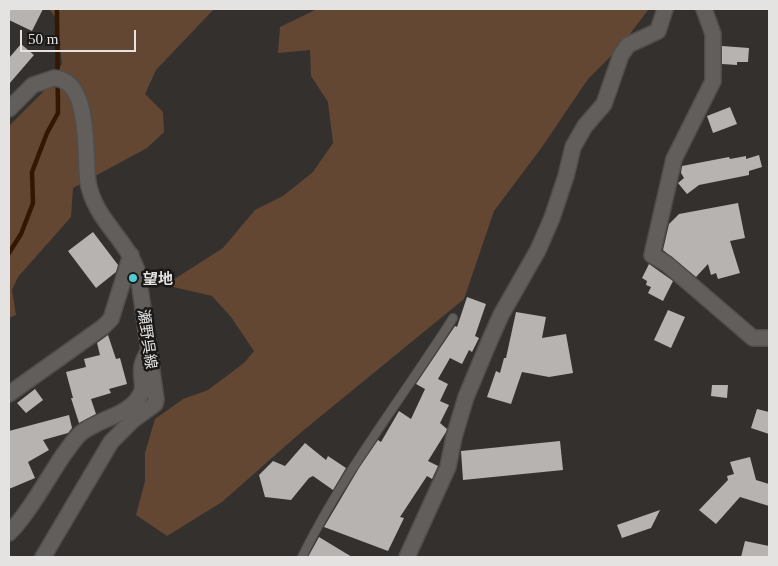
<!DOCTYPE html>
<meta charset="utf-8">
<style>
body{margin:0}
#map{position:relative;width:778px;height:566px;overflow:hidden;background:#33302e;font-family:Georgia,serif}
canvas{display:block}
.frame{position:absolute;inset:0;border:10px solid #e5e3e2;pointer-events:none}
.scale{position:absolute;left:20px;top:30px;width:116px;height:22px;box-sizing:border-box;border:2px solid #e5e3e2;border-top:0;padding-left:6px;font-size:15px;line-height:18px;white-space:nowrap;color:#e5e3e2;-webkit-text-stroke:4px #1a1918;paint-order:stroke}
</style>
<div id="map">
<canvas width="778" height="566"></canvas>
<div class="frame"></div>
<div class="scale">50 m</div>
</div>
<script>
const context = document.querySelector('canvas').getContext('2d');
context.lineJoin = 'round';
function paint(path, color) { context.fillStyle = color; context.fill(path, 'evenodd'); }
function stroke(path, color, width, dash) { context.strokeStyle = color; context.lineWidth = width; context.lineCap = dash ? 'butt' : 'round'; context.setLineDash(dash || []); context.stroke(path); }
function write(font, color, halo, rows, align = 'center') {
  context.font = font + ' Georgia,"Noto Sans JP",serif'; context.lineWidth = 5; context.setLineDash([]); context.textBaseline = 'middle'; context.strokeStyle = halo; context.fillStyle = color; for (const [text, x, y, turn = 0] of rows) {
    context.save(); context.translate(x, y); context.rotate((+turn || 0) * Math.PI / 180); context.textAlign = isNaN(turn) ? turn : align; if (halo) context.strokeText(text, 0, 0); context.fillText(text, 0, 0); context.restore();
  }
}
const green = new Path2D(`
 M49 9H214L156 70 145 94 163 112 164 132 147 148 73 188 71 217 18 277 12 290 16 315 9 318V126L42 93 62 64 57 19Z
 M317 9H649L619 48 588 79 542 147 494 211 464 299 299 434 222 502 167 536 136 515 145 481V453L155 419 183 399 208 390 244 363 254 351 231 317 212 296 165 285 223 248 255 210 283 196 313 172 333 143 328 102 311 76 310 50 278 53 280 27Z`);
const stream = new Path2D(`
 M9 253 21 234 33 203 32 172 47 133 58 113 57 9`);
const building = new Path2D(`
 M9 9H43L32 31 9 20Z
 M21 44 34 55 9 84V58Z
 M722 46 749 48 748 62H737V65L722 64Z
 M730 107 737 124 713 133 707 116Z
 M759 155 762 167 749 171V175L699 185 687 194 678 183 684 178 681 173 682 166 729 157 730 159 746 156V159Z
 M738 203 745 238 730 241 740 273 718 279 716 273 711 275 708 264 696 277 663 250 669 224 679 214Z
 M93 232 118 265 116 272 96 288 68 251Z
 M649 264 673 281 663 301 648 293 651 287 646 285 647 281 642 278Z
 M467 297 486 304 475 336 479 338 472 352 469 350 462 364 450 358 438 379 448 384 440 401 449 405 440 423 447 429 446 432 428 461 438 466 432 479 427 476 400 517 404 518 388 551 324 527 359 468 378 440 381 442 399 411 411 419 425 389 416 384 455 326 457 327Z
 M668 310 685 317 671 348 654 340Z
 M516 312 546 317 542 338 566 334 573 373 549 377 522 372 511 404 487 397 496 371 500 373 504 358H506Z
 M108 335 116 359 120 358 127 384 109 389 111 393 91 399 96 414 79 423 71 398H73L66 372 86 367 84 359 100 355 97 343Z
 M712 385H728L727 398 711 396Z
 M35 389 43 400 26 413 17 403Z
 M757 409 769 412V434L751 428Z
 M69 415 72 428 68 433 43 440 49 450 28 462 35 478 9 489V431Z
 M560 441 563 470 463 480 461 451Z
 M305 443 326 460 328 456 346 468 333 490 313 476 309 478 291 500 265 497 259 475 273 461 285 466Z
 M750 457 756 480 769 484V506L740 497 716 524 699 510 728 480 727 476 734 474 730 462Z
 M660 510 651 528 622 538 617 525Z
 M319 537 352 557H308Z
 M745 541 769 546V557H741Z`);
const service = new Path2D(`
 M302 557C343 473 403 397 453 318`);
const minor = new Path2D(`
 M704 9 713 34V81L674 159 652 255 667 264 753 338H769
 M9 394 103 327 111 319 131 255
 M9 533C29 513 47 479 64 454 69 448 74 439 81 433 98 419 127 416 139 397 149 383 133 373 149 351
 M407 557 448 467 454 437 466 397 489 342 501 315 538 250 552 218 566 176 573 147 585 126 604 104 621 55 628 45 658 31 665 9`);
const secondary = new Path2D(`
 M9 109 33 85 54 78C92 80 84 156 88 182 95 221 128 239 138 274L156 399 155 404 133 420 111 442 43 557`);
const markers = [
 [133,278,5,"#51ccd4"]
];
const poiNames = [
 ["望地",143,278]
];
const streetNames = [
 ["瀬野呉線",148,339,82]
];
paint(green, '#634733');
stroke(stream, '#331701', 4.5);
paint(building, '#b7b3b0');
stroke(service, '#504d4b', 10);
stroke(minor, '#504d4b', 18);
stroke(secondary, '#504d4b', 18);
stroke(service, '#625e5c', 8);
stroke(minor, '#625e5c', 15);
stroke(secondary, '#625e5c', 15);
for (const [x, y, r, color] of markers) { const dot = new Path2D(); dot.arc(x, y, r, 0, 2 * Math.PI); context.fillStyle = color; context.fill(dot); stroke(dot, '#1a1918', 2); }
write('bold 15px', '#e5e3e2', '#1a1918', poiNames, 'left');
write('15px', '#e5e3e2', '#1a1918', streetNames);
</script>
